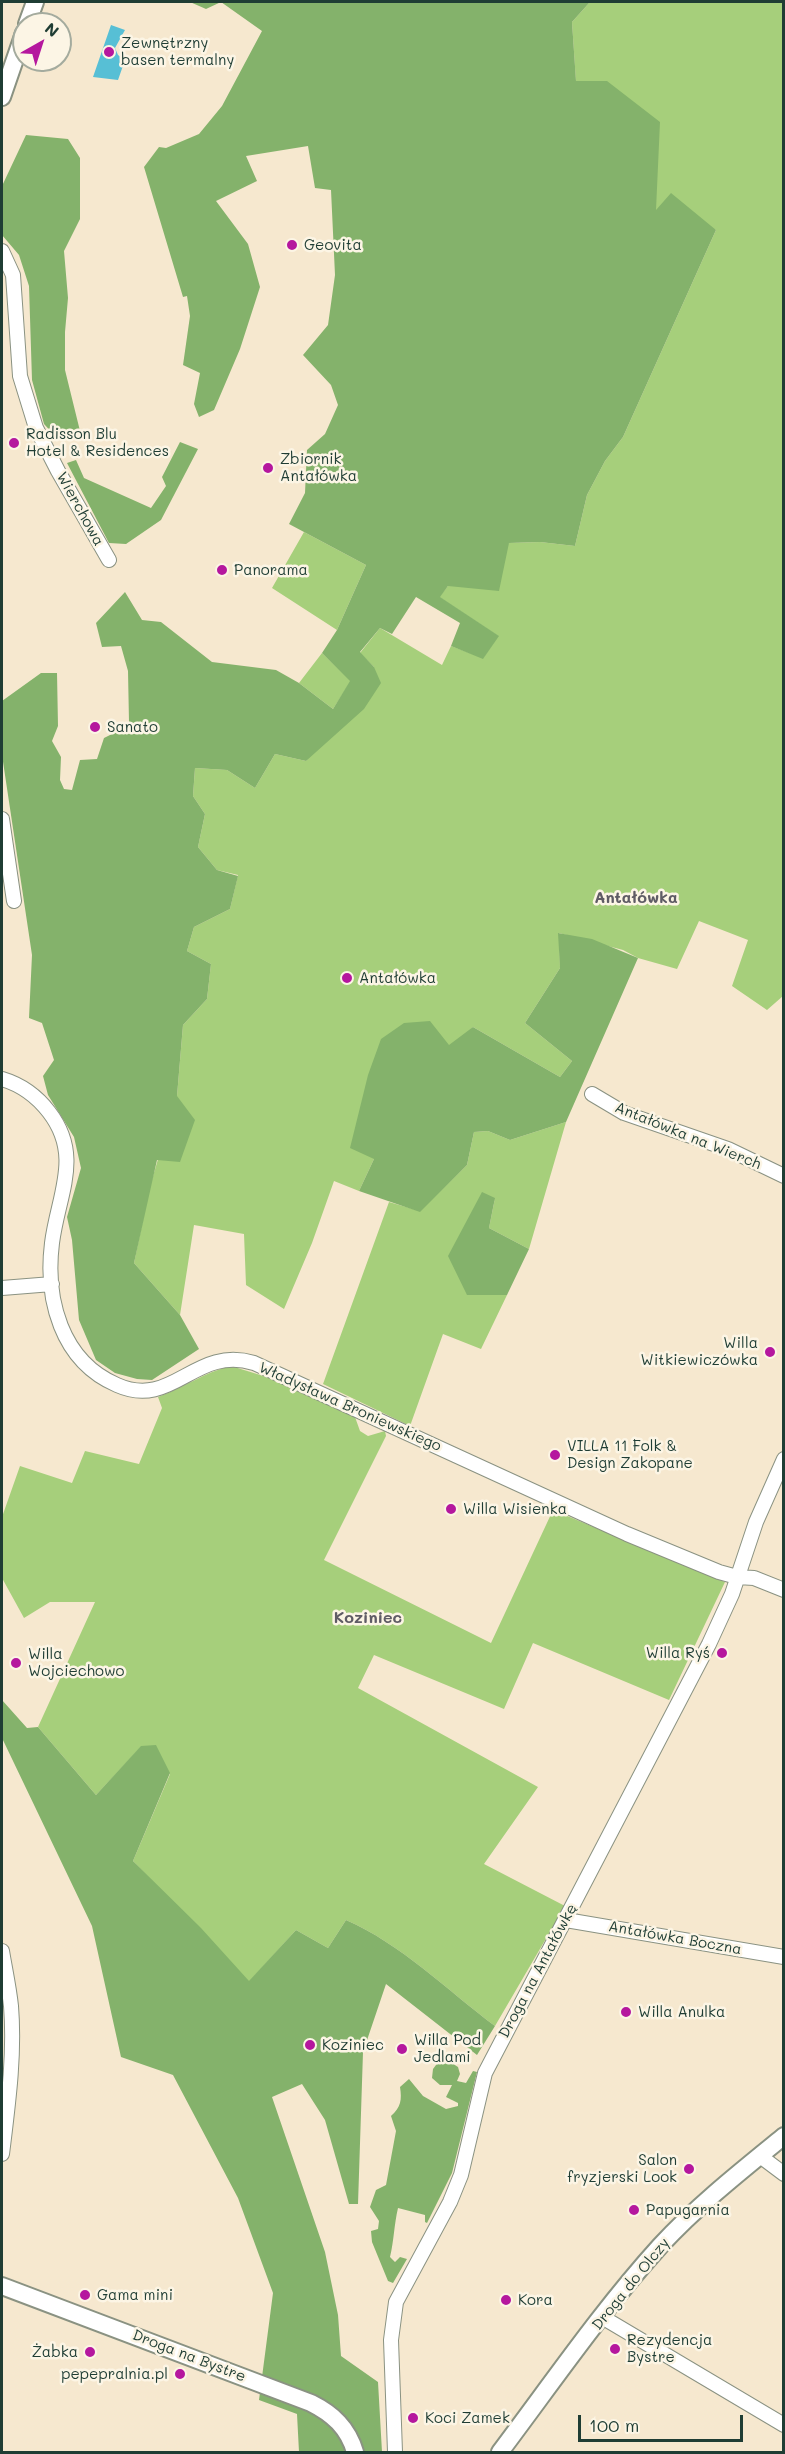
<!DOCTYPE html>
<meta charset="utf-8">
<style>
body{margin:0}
#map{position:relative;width:785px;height:2454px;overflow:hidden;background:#f6e8cf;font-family:Mali,sans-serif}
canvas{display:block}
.frame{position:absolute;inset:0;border:3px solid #1f3d34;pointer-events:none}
.north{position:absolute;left:12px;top:12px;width:60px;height:60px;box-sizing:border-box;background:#fcf5e5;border:2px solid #a4ab9e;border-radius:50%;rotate:39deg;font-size:16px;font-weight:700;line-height:24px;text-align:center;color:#1f3d34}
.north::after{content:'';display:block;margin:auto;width:21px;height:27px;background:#b5179e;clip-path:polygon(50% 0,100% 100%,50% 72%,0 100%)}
.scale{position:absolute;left:578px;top:2415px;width:165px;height:27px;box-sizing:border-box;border:3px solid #1f3d34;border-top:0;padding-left:8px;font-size:18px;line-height:21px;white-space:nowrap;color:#1f3d34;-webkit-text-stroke:4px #fcf5e5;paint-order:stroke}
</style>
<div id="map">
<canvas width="785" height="2454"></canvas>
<div class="frame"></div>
<div class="north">N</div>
<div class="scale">100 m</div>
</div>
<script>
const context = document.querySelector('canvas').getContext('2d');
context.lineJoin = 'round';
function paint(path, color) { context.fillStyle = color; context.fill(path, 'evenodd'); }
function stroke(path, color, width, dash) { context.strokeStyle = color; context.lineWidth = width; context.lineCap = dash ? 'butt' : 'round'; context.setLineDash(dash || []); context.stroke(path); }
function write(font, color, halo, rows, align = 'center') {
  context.font = font + ' Mali,sans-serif'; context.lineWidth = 5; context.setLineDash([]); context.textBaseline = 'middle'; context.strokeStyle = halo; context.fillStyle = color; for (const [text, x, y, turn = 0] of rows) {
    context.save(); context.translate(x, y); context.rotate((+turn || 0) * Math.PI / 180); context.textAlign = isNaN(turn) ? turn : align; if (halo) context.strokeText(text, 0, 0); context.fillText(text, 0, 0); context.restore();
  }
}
const green = new Path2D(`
 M590 2H783V996L767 1010 732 986 748 940 699 921 677 969 638 958 623 950 559 933 560 968 525 1023 572 1061 560 1077 473 1027 374 1159 359 1191 334 1181 312 1243 284 1309 246 1285 244 1234 194 1225 180 1315 134 1263 150 1186 177 1096 183 1025 207 999 211 964 187 951 194 927 230 909 238 875 217 870 198 847 205 814 193 796 195 768 227 770 255 788 275 754 306 761 374 667 360 653 380 628 442 665 451 646 483 658 498 636 439 597 448 586 509 543 540 542 575 546 587 495 605 461 623 437 716 230 656 211 576 82 572 22Z
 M304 532 366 565 337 630 272 588Z
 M322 653 351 681 333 709 299 683Z
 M566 1122 529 1249 489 1228 495 1198 467 1295H507L481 1349 443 1334 410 1426 323 1384 389 1202 420 1211 467 1165 474 1132 488 1131 510 1140Z
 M231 1366 270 1378 355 1417 360 1431 368 1436 385 1431 386 1436 324 1560 491 1643 553 1510 725 1582 669 1700 533 1643 504 1709 374 1655 358 1688 538 1787 484 1864 565 1906 495 2026C447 1990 401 1944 346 1920L328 1948 296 1930 249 1982 133 1861 170 1774 141 1747 96 1795 38 1727 95 1602H50L24 1618 2 1578V1517L20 1466 72 1483 85 1451 139 1464 162 1408 158 1397C183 1388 205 1372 231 1366Z`);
const forest = new Path2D(`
 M190 2H590L572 22 576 81H607L660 122 656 210 671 193 716 230 623 437 605 461 587 495 575 546 540 542 509 543 499 591 448 586 440 597 499 636 483 659 451 646 460 623 416 597 392 634 380 628 360 652 374 667 381 683 364 709 306 761 275 754 255 788 227 770 195 768 193 796 205 814 198 847 217 870 238 876 230 909 194 927 187 951 211 964 207 999 183 1025 177 1096 195 1120 180 1162 157 1160 134 1263 180 1315 199 1349 152 1380 137 1379 115 1373 96 1360 79 1320 72 1240 67 1217 81 1168 74 1137 48 1095 43 1076 54 1060 42 1023 29 1018 32 955 2 755V701L41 673H57L58 726 52 741 61 757 60 780 64 789 72 790 80 760 97 759 104 738 118 731 129 722 128 671 121 646 102 647 96 623 125 592 142 620 161 622 212 662 276 670 299 683 333 709 350 681 322 653 337 630 366 565 289 524 305 493 307 450 325 434 338 405 331 385 303 355 328 325 335 275 331 190 315 188 308 146 246 156 257 181 216 201 248 244 260 287 240 349 214 410 199 417 194 404 200 373 183 365 190 316 187 296 183 297 144 167 159 147 166 148 199 134 222 106 262 31 221 2 206 9Z
 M26 135 68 139 80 158V219L64 251 68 298 65 332V370L80 431 70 438 58 439 44 424 32 380 29 286 19 255 2 235V186Z
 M180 442 198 449 161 520 126 544 109 543 67 463 76 460 84 478 151 508 166 486 162 477Z
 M558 933 592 939 638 958 566 1122 510 1140 488 1131 474 1132 467 1165 420 1212 359 1191 374 1159 350 1148 368 1075 381 1039 404 1023 430 1021 449 1045 473 1027 560 1077 572 1061 525 1023 560 968Z
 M482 1192 495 1198 489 1228 529 1249 507 1295H467L448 1256Z
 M2 1700 27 1728 38 1727 96 1795 141 1746 156 1745 170 1773 133 1861 201 1928 249 1981 296 1930 328 1948 346 1920C401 1944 447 1990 495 2026L477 2055 386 1984 363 2052 358 2204H349L325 2120 302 2084 272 2097 325 2252 338 2315 341 2356 378 2382 382 2452H299L297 2414 259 2400 273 2293 238 2198 173 2075 121 2057 92 1926 2 1738Z
 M447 2060 458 2067 460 2074 457 2081 466 2083 473 2071 477 2072 452 2173 427 2223 425 2222V2215L398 2208C394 2225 394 2240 390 2257L395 2262 400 2257 407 2259 393 2283 388 2281 372 2242 371 2231 378 2229 379 2221 370 2207 376 2190 386 2185 396 2131 391 2116C401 2107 402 2100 400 2087L409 2079 423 2096 446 2109 458 2106V2103L446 2097 452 2085H440L432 2078 433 2069 439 2061Z`);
const water = new Path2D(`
 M111 25 125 30 115 48 118 55 125 60 118 80 93 77Z`);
const minor = new Path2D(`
 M2 251 13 275 20 376 36 428 58 471 109 560
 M2 819 14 901
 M2 1079C22 1085 36 1095 49 1112 83 1156 58 1195 52 1243 45 1299 61 1361 117 1385 173 1410 194 1345 254 1363L627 1534 719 1572 737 1577 754 1578 784 1590
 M592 1094 624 1113 728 1149 784 1176
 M2 1288 52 1284
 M566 1920 784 1957
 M2 1951C5 1969 9 1987 11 2006 15 2055 8 2105 2 2154
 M760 2156 784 2174
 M602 2317 784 2425
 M395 2452 391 2340 396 2302 450 2202 461 2175 485 2073 709 1644 732 1594 756 1522 784 1459`);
const tertiary = new Path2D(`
 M27 24 35 2
 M2 97 24 33
 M2 2286 311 2403C333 2414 348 2428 355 2452
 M500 2452C552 2383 602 2310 660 2246 698 2205 741 2171 784 2136`);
const markers = [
 [109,52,6,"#b5179e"],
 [292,245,6,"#b5179e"],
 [14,443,6,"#b5179e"],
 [268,468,6,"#b5179e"],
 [222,570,6,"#b5179e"],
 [95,727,6,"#b5179e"],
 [347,978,6,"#b5179e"],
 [770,1352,6,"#b5179e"],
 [555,1455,6,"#b5179e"],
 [451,1509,6,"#b5179e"],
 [722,1653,6,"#b5179e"],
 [16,1663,6,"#b5179e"],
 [626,2012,6,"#b5179e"],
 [310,2045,6,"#b5179e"],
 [402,2049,6,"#b5179e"],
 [689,2169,6,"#b5179e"],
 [634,2210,6,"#b5179e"],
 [85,2295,6,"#b5179e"],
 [506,2300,6,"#b5179e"],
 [615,2349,6,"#b5179e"],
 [90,2352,6,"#b5179e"],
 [180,2374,6,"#b5179e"],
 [413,2418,6,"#b5179e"]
];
const poiNames = [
 ["Zewnętrzny",121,43],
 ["basen termalny",121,60],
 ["Geovita",304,245],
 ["Radisson Blu",26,434],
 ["Hotel & Residences",26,451],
 ["Zbiornik",280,459],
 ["Antałówka",280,476],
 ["Panorama",234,570],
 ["Sanato",107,727],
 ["Antałówka",359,978],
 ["Willa",758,1343,"right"],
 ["Witkiewiczówka",758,1360,"right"],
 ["VILLA 11 Folk &",567,1446],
 ["Design Zakopane",567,1463],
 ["Willa Wisienka",463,1509],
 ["Willa Ryś",710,1653,"right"],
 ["Willa",28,1654],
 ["Wojciechowo",28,1671],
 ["Willa Anulka",638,2012],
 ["Willa Pod",414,2040],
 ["Jedlami",414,2057],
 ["Koziniec",322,2045],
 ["Salon",677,2160,"right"],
 ["fryzjerski Look",677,2177,"right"],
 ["Papugarnia",646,2210],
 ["Gama mini",97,2295],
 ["Kora",518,2300],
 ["Rezydencja",627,2340],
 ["Bystre",627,2357],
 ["Żabka",78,2352,"right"],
 ["pepepralnia.pl",168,2374,"right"],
 ["Koci Zamek",425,2418]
];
const streetNames = [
 ["Wierchowa",80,509,61],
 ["Antałówka na Wierch",688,1136,22],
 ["Władysława Broniewskiego",350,1407,24],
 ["Antałówka Boczna",675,1938,10],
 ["Droga na Antałówkę",538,1971,-62],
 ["Droga do Olczy",631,2284,-51],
 ["Droga na Bystre",189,2356,21]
];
const neighbourhoodNames = [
 ["Antałówka",636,898],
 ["Koziniec",368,1618]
];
paint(green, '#a6cf7b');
paint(forest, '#84b26b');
paint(water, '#57bfd5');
stroke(minor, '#8a9282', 16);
stroke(tertiary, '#8a9282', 20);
stroke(minor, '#fff', 14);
stroke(tertiary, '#fff', 16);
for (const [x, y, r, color] of markers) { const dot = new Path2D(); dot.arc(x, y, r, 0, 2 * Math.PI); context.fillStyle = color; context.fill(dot); stroke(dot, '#fcf5e5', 2); }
write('15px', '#1f3d34', '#fcf5e5', poiNames, 'left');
write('15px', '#1f3d34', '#fcf5e5', streetNames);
write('bold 16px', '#5f5c65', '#fcf5e5', neighbourhoodNames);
</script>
